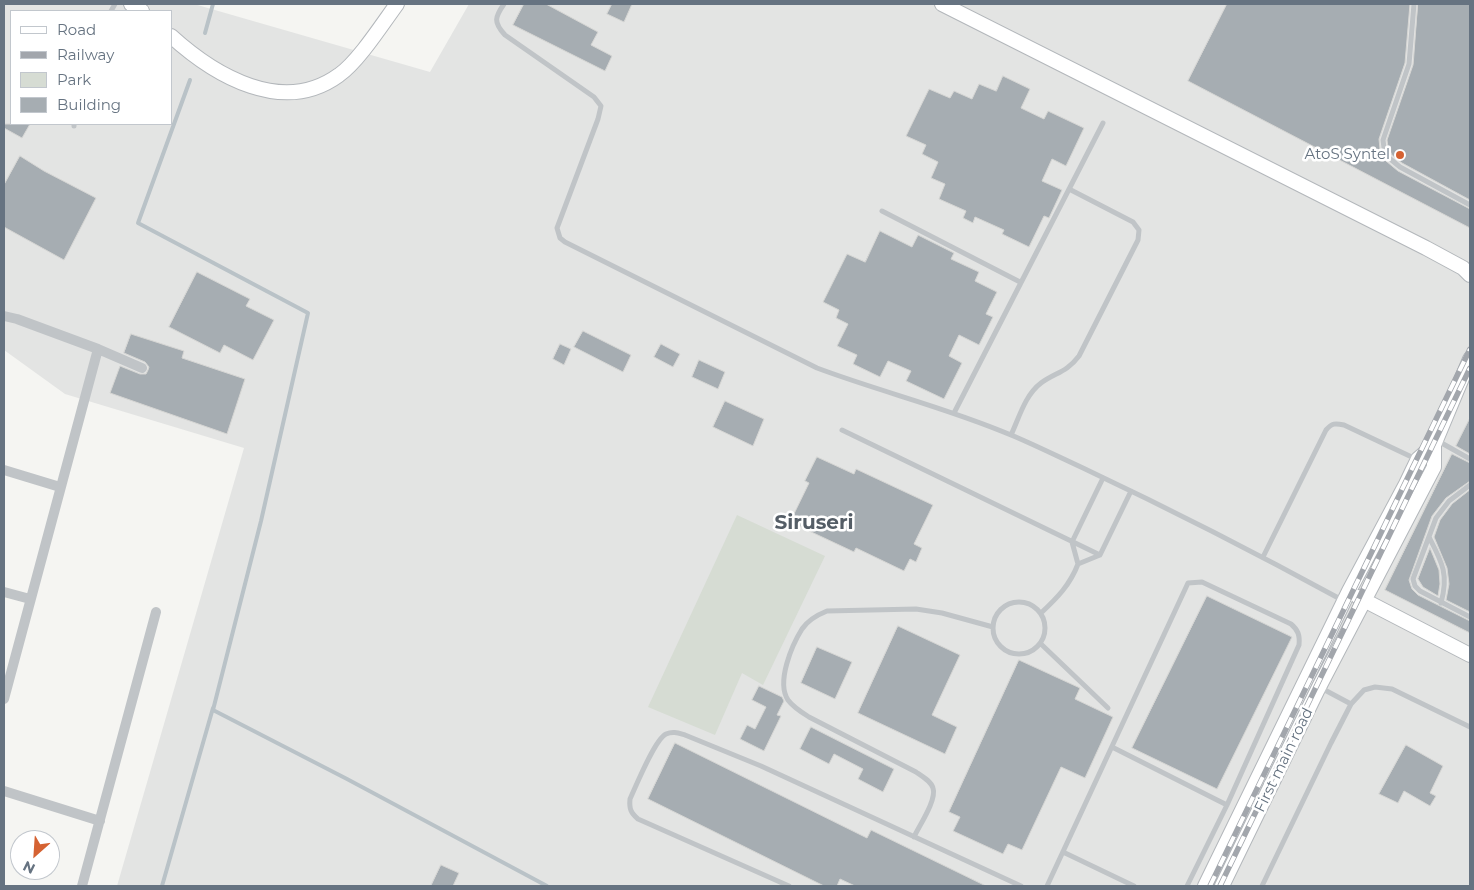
<!DOCTYPE html>
<style>
body{margin:0}
#map{position:relative;width:1474px;height:890px;overflow:hidden;background:#f5f5f2;font-family:Montserrat,sans-serif}
canvas{display:block}
.frame{position:absolute;inset:0;border:5px solid #667381;pointer-events:none}
.legend{position:absolute;left:10px;top:10px;width:162px;height:115px;box-sizing:border-box;background:#fff;border:1px solid #c2c7cd;margin:0;padding:6px 9px;list-style:none;font-size:15px;color:#667381}
.legend li{display:flex;align-items:center;gap:10px;height:25px}
.legend b{width:25px;border:1px solid #c2c7cd}
.north{position:absolute;left:10px;top:830px;width:50px;height:50px;box-sizing:border-box;background:#fff;border:1px solid #c2c7cd;border-radius:50%;rotate:206deg;font-size:14px;font-weight:700;line-height:20px;text-align:center;color:#667381}
.north::after{content:'';display:block;margin:auto;width:18px;height:22px;background:#d56232;clip-path:polygon(50% 0,100% 100%,50% 72%,0 100%)}
</style>
<div id="map">
<canvas width="1474" height="890"></canvas>
<div class="frame"></div>
<ul class="legend">
<li><b style="height:6px;background:#fff"></b>Road</li>
<li><b style="height:6px;background:#a2a6ac"></b>Railway</li>
<li><b style="height:14px;background:#d6dcd3"></b>Park</li>
<li><b style="height:14px;background:#a6adb2"></b>Building</li>
</ul>
<div class="north">N</div>
</div>
<script>
const context = document.querySelector('canvas').getContext('2d');
context.lineJoin = 'round';
function paint(path, color) { context.fillStyle = color; context.fill(path, 'evenodd'); }
function stroke(path, color, width, dash) { context.strokeStyle = color; context.lineWidth = width; context.lineCap = dash ? 'butt' : 'round'; context.setLineDash(dash || []); context.stroke(path); }
function write(font, color, halo, rows, align = 'center') {
  context.font = font + ' Montserrat,sans-serif'; context.lineWidth = 5; context.setLineDash([]); context.textBaseline = 'middle'; context.strokeStyle = halo; context.fillStyle = color; for (const [text, x, y, turn = 0] of rows) {
    context.save(); context.translate(x, y); context.rotate((+turn || 0) * Math.PI / 180); context.textAlign = isNaN(turn) ? turn : align; if (halo) context.strokeText(text, 0, 0); context.fillText(text, 0, 0); context.restore();
  }
}
const built = new Path2D(`
 M4 4H194L430 72 469 4H1470V886H117L244 448 65 394 4 350ZM11 11H171V124H11Z`);
const green = new Path2D(`
 M737 515 825 556 763 685 742 673 715 735 648 707Z`);
const stream = new Path2D(`
 M205 33 213 4
 M190 80 138 223 308 313 261 521 213 710 347 779 547 886
 M162 886 213 708`);
const building = new Path2D(`
 M524 4H546L598 32 591 45 612 56 605 71 513 25Z
 M612 4H632L624 22 607 14Z
 M1227 4H1410L1405 63 1379 139 1380 149 1386 161 1398 171 1470 209V228L1188 81Z
 M1418 4H1470V200L1402 163 1392 155 1388 147 1387 140 1413 65Z
 M1003 76 1030 89 1021 108 1044 119 1048 111 1084 128 1066 166 1052 159 1042 181 1062 190 1049 218 1044 216 1029 247 1002 234 1004 230 975 217 973 223 963 218 966 211 939 199 945 184 931 178 938 162 922 154 926 145 906 136 929 89 950 98 954 91 972 99 979 84 996 91Z
 M4 124H30L22 138 4 128Z
 M20 156 44 171 96 198 64 260 4 227V185Z
 M880 231 912 247 918 235 954 253 951 259 979 272 975 281 997 292 986 314 993 317 979 345 959 335 949 356 962 363 944 399 906 381 911 371 888 361 880 377 853 364 857 355 837 346 848 324 836 318 839 310 823 302 847 254 865 262Z
 M197 272 250 299 246 306 274 320 253 360 224 345 220 353 169 327Z
 M583 331 631 355 623 372 574 347Z
 M131 334 184 351 182 358 245 379 227 434 110 393 120 366 140 374H146L148 370 149 367 145 362 124 353Z
 M560 344 571 349 564 365 553 359Z
 M661 344 680 354 673 367 654 357Z
 M699 360 725 372 718 389 692 377Z
 M725 401 764 419 753 446 713 427Z
 M1470 418V454L1456 446Z
 M1452 454 1470 463V481L1446 498 1432 516 1409 580 1412 589 1418 595 1470 621V633L1385 590Z
 M817 457 854 474 856 469 933 505 914 544 922 548 916 562 910 559 904 571 856 548 854 552 790 522 809 483 805 481Z
 M1470 490V612L1446 600 1449 584 1447 568 1434 537 1440 520 1452 504Z
 M1430 548 1439 570 1440 584 1438 596 1423 587 1418 579Z
 M1207 596 1292 637 1217 789 1132 748Z
 M898 626 960 655 932 715 957 727 945 754 858 713Z
 M817 647 852 662 835 699 801 683Z
 M1019 660 1080 688 1075 699 1113 717 1085 778 1061 767 1022 850 1008 844 1003 854 953 831 960 817 949 812Z
 M759 686 782 697 784 701 777 715 781 716 764 751 740 739 747 725 755 729 766 707 752 700Z
 M811 727 894 769 883 792 858 779 863 769 834 754 829 764 800 749Z
 M675 743 867 838 871 830 986 886H855L840 879 837 886H824L648 799Z
 M1406 745 1443 766 1430 793 1436 796 1430 806 1404 791 1398 803 1379 794Z
 M441 865 459 873 453 886H431Z`);
const lane = new Path2D(`
 M504 4C495 17 493 22 505 35L594 97 601 106 598 119 557 228 560 238 565 242 817 368C881 392 948 408 1011 435 1035 445 1059 457 1083 468 1172 510 1258 554 1344 601
 M1414 4 1409 64 1383 140 1384 148 1389 158 1400 167 1470 205
 M111 11 115 4
 M74 124V126
 M882 211 1020 282
 M954 413 1103 123
 M842 430 1100 555
 M1011 435C1019 418 1025 395 1041 383 1056 372 1066 373 1079 356L1138 240 1139 230 1133 222 1069 189
 M1438 441 1470 459
 M1103 478 1072 542 1078 564 1100 555 1131 491
 M1470 485 1449 501 1436 518 1413 579 1415 586 1420 591 1470 617
 M1429 537C1442 562 1449 574 1441 603
 M1263 557 1326 430C1332 423 1335 423 1344 425L1416 459
 M993 628a26 26 0 1 1 52 0a26 26 0 1 1-52 0Z
 M1041 613C1057 598 1070 585 1078 564
 M1041 644 1108 708
 M1321 688 1351 704
 M1112 747 1227 805
 M914 837C919 826 937 800 933 788 931 781 922 776 916 772L809 717C801 712 793 707 788 700 776 682 792 645 802 629 808 620 817 615 827 611L916 609 942 613 993 627
 M1063 852 1134 886
 M789 886 638 819C631 813 629 809 630 799 636 786 655 739 666 734 673 731 678 733 685 735L761 766 1021 886
 M1047 886 1188 583 1202 582 1291 624C1298 630 1300 635 1299 645L1227 805 1187 886
 M1262 886 1331 743 1351 704 1364 690 1375 687 1392 689 1470 727`);
const street = new Path2D(`
 M4 316 17 319 98 349
 M4 470 60 487
 M4 592 30 599
 M4 699 98 349 142 368
 M4 791 100 821
 M82 886 156 612`);
const secondary = new Path2D(`
 M131 4 142 11
 M942 4 1426 248 1463 268 1470 275
 M171 36C215 76 283 116 339 75 358 62 383 23 397 4
 M1358 597 1470 655
 M1205 886 1349 591 1406 484 1418 459 1434 445
 M1222 886 1319 687 1434 467V445L1470 359`);
const rail = new Path2D(`
 M1210 886 1470 349
 M1220 886 1470 368`);
const markers = [
 [1400,155,5,"#d56232"]
];
const poiNames = [
 ["AtoS Syntel",1390,155]
];
const streetNames = [
 ["First main road",1284,760,-64]
];
const districtNames = [
 ["Siruseri",814,523]
];
paint(built, '#e3e4e3');
paint(green, '#d6dcd3');
stroke(stream, '#b9c2c7', 4);
paint(building, '#a6adb2');
stroke(building, '#d6d6d4', 1);
stroke(secondary, '#b3b7bb', 16);
stroke(lane, '#c0c4c7', 5);
stroke(street, '#c0c4c7', 10);
stroke(secondary, '#fff', 14);
stroke(rail, '#a2a6ac', 5.5);
stroke(rail, '#fff', 4, [11]);
for (const [x, y, r, color] of markers) { const dot = new Path2D(); dot.arc(x, y, r, 0, 2 * Math.PI); context.fillStyle = color; context.fill(dot); stroke(dot, '#fff', 2); }
write('15px', '#667381', '#fff', poiNames, 'right');
write('15px', '#667381', '#fff', streetNames);
write('bold 20px', '#545d66', '#fff', districtNames);
</script>
